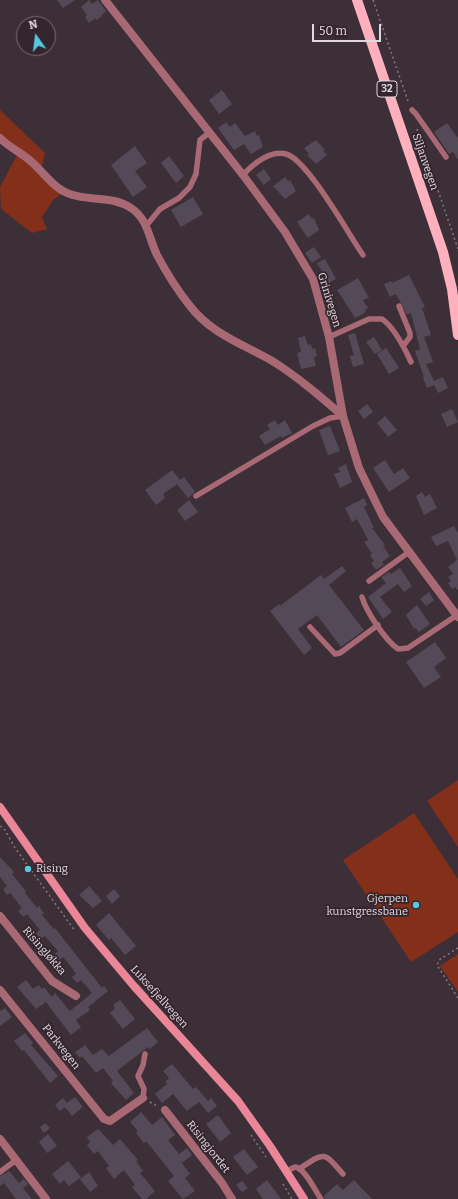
<!DOCTYPE html>
<meta charset="utf-8">
<style>
body{margin:0}
#map{position:relative;width:458px;height:1199px;overflow:hidden;background:#3d2f37;font-family:Bitter,serif}
canvas{display:block}
.north{position:absolute;left:16px;top:16px;width:40px;height:40px;box-sizing:border-box;background:#33252d;border:1px solid #796d73;border-radius:50%;rotate:346deg;font-size:11px;font-weight:700;line-height:16px;text-align:center;color:#e1d8dd}
.north::after{content:'';display:block;margin:auto;width:14px;height:18px;background:#56c9e1;clip-path:polygon(50% 0,100% 100%,50% 72%,0 100%)}
.scale{position:absolute;left:312px;top:24px;width:69px;height:18px;box-sizing:border-box;border:2px solid #e1d8dd;border-top:0;padding-left:5px;font-size:12px;line-height:14px;white-space:nowrap;color:#e1d8dd;-webkit-text-stroke:3px #33252d;paint-order:stroke}
</style>
<div id="map">
<canvas width="458" height="1199"></canvas>
<div class="north">N</div>
<div class="scale">50 m</div>
</div>
<script>
const context = document.querySelector('canvas').getContext('2d');
context.lineJoin = 'round';
function paint(path, color) { context.fillStyle = color; context.fill(path, 'evenodd'); }
function stroke(path, color, width, dash) { context.strokeStyle = color; context.lineWidth = width; context.lineCap = dash ? 'butt' : 'round'; context.setLineDash(dash || []); context.stroke(path); }
function write(font, color, halo, rows, align = 'center') {
  context.font = font + ' Bitter,serif'; context.lineWidth = 3.5; context.setLineDash([]); context.textBaseline = 'middle'; context.strokeStyle = halo; context.fillStyle = color; for (const [text, x, y, turn = 0] of rows) {
    context.save(); context.translate(x, y); context.rotate((+turn || 0) * Math.PI / 180); context.textAlign = isNaN(turn) ? turn : align; if (halo) context.strokeText(text, 0, 0); context.fillText(text, 0, 0); context.restore();
  }
}
const green = new Path2D(`
 M0 110 45 153 41 170 64 192 53 200 42 217 47 229 32 233 1 209 0 187 18 153 0 135Z
 M458 780V847L427 801Z
 M414 813 458 879V932L411 962 343 860Z
 M458 954V992L440 966Z`);
const building = new Path2D(`
 M57 0H75L63 8Z
 M89 0 92 4 98 0 106 11 97 20 95 18 89 23 85 17 87 15 81 7Z
 M222 90 232 104 219 114 209 100Z
 M226 122 230 127 235 123 245 136 255 131 257 136 259 135 263 147 251 154 244 144 234 150 218 128Z
 M447 123 458 138V160L453 152 449 154 434 132Z
 M316 140 325 150 323 151 327 155 316 164 307 155 309 154 304 148Z
 M135 146 147 163 135 171 147 187 133 197 111 165Z
 M169 156 184 176 176 183 161 163Z
 M264 169 271 179 264 185 256 175Z
 M285 177 288 181 290 180 296 191 285 199 273 186Z
 M193 197 203 214 181 227 171 210Z
 M309 214 312 219 314 218 319 230 308 238 297 222Z
 M314 247 321 257 312 263 305 253Z
 M325 259 336 279 325 285 320 276 323 273 317 263Z
 M409 275 425 307 422 308 431 335 424 337 433 362 426 364 434 381 443 377 448 388 438 393 434 385 427 388 423 378 424 377 415 351 420 349 411 313 407 315 396 294 390 297 384 284 391 281 392 283Z
 M358 278 369 298 363 300 368 308 365 310 366 312 355 318 337 290Z
 M355 333 364 364 353 367 350 356 354 355 348 335Z
 M305 336 308 345 311 344 312 349 315 348 317 356 314 357 316 366 301 369 297 353 301 352 298 338Z
 M374 337 382 350 375 354 366 342Z
 M386 348 399 368 389 374 377 354Z
 M367 404 373 412 364 419 358 411Z
 M452 409 458 422 447 427 441 414Z
 M385 416 397 430 388 437 377 423Z
 M275 420 278 425 285 420 292 433 282 438 281 436 265 445 259 436 270 429 267 425Z
 M330 426 340 451 328 455 319 430Z
 M385 460 394 474 403 468 410 478 389 492 373 468Z
 M346 464 352 482 340 488 334 474 340 472 338 468Z
 M172 470 180 480 184 477 195 492 188 498 177 484 163 494 165 498 156 505 145 490Z
 M422 492 425 497 430 494 437 508 424 515 416 496Z
 M364 498 367 505 364 507 374 528H372L385 545 383 546 390 556 382 562 384 565 376 570 371 563 374 561 370 555 372 553 364 542 368 540 357 519 352 522 345 508Z
 M189 500 198 512 185 521 177 510Z
 M454 526 458 533V590L455 587 452 589 448 583 451 581 448 577 453 574 448 567 457 560 448 541 436 546 431 537Z
 M342 566 346 571 329 585 364 630 341 647 317 615 298 629 312 648 304 655 270 611 279 604 280 606 321 575 324 579Z
 M400 568 412 586 404 592 398 584 380 597 392 612 383 619 368 597 386 583 381 577 389 572 391 574Z
 M429 592 434 600 426 606 420 599Z
 M417 605 430 624 419 632 416 628 414 629 406 615Z
 M435 642 446 658 434 667 441 677 424 688 406 662Z
 M0 857 14 872 12 874 26 891 25 893 37 908 39 906 44 913 42 915 54 929 55 928 102 988 104 986 108 991 88 1007 90 1010 76 1020 81 1027 71 1035 46 1002 36 1009 17 987 26 980 33 989 39 985 42 989 44 987 52 997 55 993 70 1011 92 993 81 980 77 983 72 977 76 974 72 968 63 957 58 961 54 955 58 951 45 936 40 939 36 933 40 930 27 914 23 917 18 911 22 908 10 893 7 895 3 889 7 886 0 877Z
 M89 886 102 901 93 908 79 895Z
 M114 889 120 896 112 904 106 896Z
 M109 913 136 946 125 955 111 938 109 940 96 925Z
 M120 1000 135 1019 123 1029 110 1013 115 1008 113 1005Z
 M5 1008 12 1017 0 1026V1011Z
 M147 1028 158 1042 150 1049 148 1047 117 1071 134 1093 126 1100 111 1083 113 1081 103 1068 96 1073 82 1056 80 1058 75 1052 85 1045 93 1055 102 1049 109 1056Z
 M25 1033 33 1043 31 1045 58 1076 50 1083 24 1050 22 1051 14 1041Z
 M172 1064 193 1089 196 1087 208 1101 211 1098 217 1106 208 1113 199 1102 187 1111 173 1094 162 1103 155 1094 167 1084 165 1082 169 1078 163 1071Z
 M75 1097 83 1107 72 1116 65 1107 60 1111 55 1105 63 1098 67 1103Z
 M141 1112 152 1125 162 1117 175 1135 168 1140 179 1154 187 1148 192 1155 182 1163 190 1174 185 1178 195 1191 183 1199 168 1181 174 1176 146 1141 144 1143 136 1133 138 1131 130 1122Z
 M218 1115 231 1133 220 1142 206 1124Z
 M45 1123 50 1128 44 1133 40 1127Z
 M98 1129 113 1145 120 1139 138 1160 136 1161 143 1171 140 1173 155 1191 146 1199H142L132 1187 135 1185 124 1170 114 1179 106 1168 109 1166 98 1151 94 1154 87 1145 90 1142 87 1137Z
 M48 1134 57 1146 47 1153 39 1142Z
 M244 1149 258 1167 247 1175 233 1157Z
 M68 1161 81 1177 69 1186 64 1180 60 1184 52 1174Z
 M9 1171 19 1183 24 1179 28 1184 23 1188 32 1199H16L4 1183 0 1186V1176Z
 M89 1172 98 1186 90 1192 80 1179Z
 M267 1180 281 1199H263L256 1189Z
 M354 1180 372 1199H325L324 1196 337 1184 343 1190Z
 M242 1181 248 1188 242 1192 236 1185Z`);
const path = new Path2D(`
 M373 0 409 104
 M417 129 458 249
 M0 826 5 830 15 848 75 931
 M458 948 439 960 437 965 458 998
 M150 1102 157 1106
 M251 1135 266 1157
 M283 1184 292 1199`);
const service = new Path2D(`
 M412 110 416 114 446 157
 M243 175C253 164 270 150 286 154 307 159 349 235 363 255
 M146 226 160 209 179 198 190 187 196 174 200 140 210 132
 M399 306 410 333V337L403 346
 M329 337 369 319H382C394 327 405 349 411 362
 M196 496 313 426 330 418 343 416
 M369 581 409 552
 M362 597C366 611 385 640 398 649L408 648 457 615
 M310 627 335 654 340 653 378 625
 M143 1098 144 1089 138 1076 143 1065 145 1054
 M299 1169C325 1152 323 1151 343 1174
 M286 1171C289 1170 293 1168 295 1167 304 1167 316 1192 321 1199
 M0 1172 16 1160`);
const minor = new Path2D(`
 M105 0 243 175 285 232 313 279 329 337 343 416 359 468 383 517 458 617
 M0 138C8 146 18 151 27 158 43 170 53 190 73 195 93 201 113 196 131 208 148 219 149 239 157 255 166 272 178 291 190 306 211 334 245 345 274 362 299 378 321 397 343 416
 M0 916 52 981 76 996
 M0 990 104 1119 110 1121 143 1098
 M165 1110 222 1183 232 1199
 M0 1139 46 1199`);
const secondary = new Path2D(`
 M0 807 85 928 133 985 238 1101 270 1146 304 1199`);
const primary = new Path2D(`
 M357 0 443 252 452 289 458 335`);
const markers = [
 [28,869,4,"#56c9e1"],
 [416,905,4,"#56c9e1"]
];
const shields = [
 [387,89,20]
];
const shieldNames = [
 ["32",387,89]
];
const streetNames = [
 ["Siljanvegen",425,162,71],
 ["Grinivegen",329,300,73],
 ["Risingløkka",44,951,49],
 ["Luksefjellvegen",159,997,48],
 ["Parkvegen",61,1047,52],
 ["Risingjordet",208,1147,52]
];
const poiNames = [
 ["Rising",36,869],
 ["Gjerpen",408,899,"right"],
 ["kunstgressbane",408,912,"right"]
];
paint(green, '#832f1a');
paint(building, '#544a57');
stroke(path, '#84787f', 1.5, [2, 3]);
stroke(service, '#a96974', 5.5);
stroke(minor, '#a96974', 8);
stroke(secondary, '#ea8698', 8);
stroke(primary, '#feb0bc', 10);
for (const [x, y, r, color] of markers) { const dot = new Path2D(); dot.arc(x, y, r, 0, 2 * Math.PI); context.fillStyle = color; context.fill(dot); stroke(dot, '#33252d', 1.5); }
for (const [x, y, w] of shields) { const box = new Path2D(); box.roundRect(x - w / 2, y - 8, w, 16, 3); context.fillStyle = '#33252d'; context.fill(box); stroke(box, '#e1d8dd', 1); }
write('bold 10px', '#e1d8dd', null, shieldNames);
write('11px', '#e1d8dd', '#33252d', streetNames);
write('11px', '#e1d8dd', '#33252d', poiNames, 'left');
</script>
